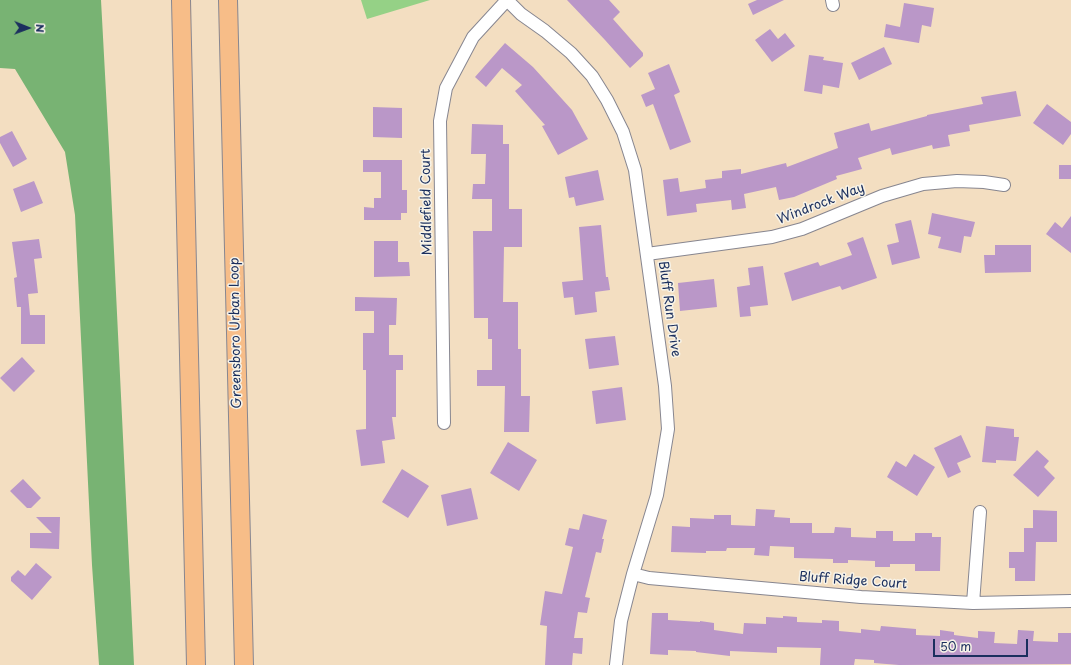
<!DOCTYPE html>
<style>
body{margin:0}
#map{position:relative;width:1071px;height:665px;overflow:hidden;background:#f3dec1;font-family:"Playpen Sans",sans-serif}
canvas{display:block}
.north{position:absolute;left:8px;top:8px;width:40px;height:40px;-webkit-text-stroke:3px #f7f3e8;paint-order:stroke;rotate:91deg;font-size:11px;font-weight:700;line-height:16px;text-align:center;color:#1b2f5e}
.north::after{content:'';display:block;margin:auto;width:14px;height:18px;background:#1b2f5e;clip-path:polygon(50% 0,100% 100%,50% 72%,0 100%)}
.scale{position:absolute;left:933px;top:639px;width:95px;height:18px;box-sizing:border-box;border:2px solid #1b2f5e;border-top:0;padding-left:5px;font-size:12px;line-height:14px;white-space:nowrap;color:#1b2f5e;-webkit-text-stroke:3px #f7f3e8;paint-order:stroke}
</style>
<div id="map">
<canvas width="1071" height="665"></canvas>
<div class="north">N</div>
<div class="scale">50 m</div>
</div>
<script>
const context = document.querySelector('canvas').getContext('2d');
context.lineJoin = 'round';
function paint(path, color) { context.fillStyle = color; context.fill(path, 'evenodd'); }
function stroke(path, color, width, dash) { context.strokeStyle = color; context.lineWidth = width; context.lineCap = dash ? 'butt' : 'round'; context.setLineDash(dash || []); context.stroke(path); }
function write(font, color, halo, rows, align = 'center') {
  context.font = font + ' "Playpen Sans",sans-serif'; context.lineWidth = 3; context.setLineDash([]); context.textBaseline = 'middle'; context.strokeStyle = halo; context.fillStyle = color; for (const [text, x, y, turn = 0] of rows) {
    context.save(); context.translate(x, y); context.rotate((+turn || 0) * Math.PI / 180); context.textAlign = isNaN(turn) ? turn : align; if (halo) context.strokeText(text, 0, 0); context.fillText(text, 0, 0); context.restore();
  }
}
const green = new Path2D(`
 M361 0H430L367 19Z`);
const forest = new Path2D(`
 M0 0H101L109 148 134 665H99L92 565 75 215 65 152 15 69 0 68Z`);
const building = new Path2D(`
 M567 0H609L620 12 613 19 643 53V56L630 68 605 40Z
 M757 0H784L753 15 748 4Z
 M904 3 934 8 931 27 922 25 919 43 884 37 886 24 900 27Z
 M770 29 778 39 785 33 795 46 772 62 755 40Z
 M505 43 533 67 572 110 588 139 558 155 542 126 545 125 515 91 522 85 502 68 486 87 475 77Z
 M884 47 892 64 859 80 851 63Z
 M809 55 824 57 823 60 843 63 839 88 823 85 822 94 804 91Z
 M669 64 680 92 674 95 691 142 670 150 653 104 646 107 641 95 655 89 648 73Z
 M1016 91 1021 116 969 125 970 131 948 135 950 146 933 149 932 145 892 155 890 148 858 158 862 169 836 176 837 179 794 197 779 200 776 187 744 194 746 208 732 210 731 200 696 204 697 212 667 216 663 180 678 178 680 192 706 188 705 180 722 178V171L741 169V174L786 163 787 167 838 148 834 133 869 123 871 131 927 116V115L983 104 981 97Z
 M1047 104 1071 122V134L1063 145 1033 123Z
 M373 107 402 108V138L373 137Z
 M472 124 503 125V144H509V209H522V247H504L503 302H518V349H521V396H530L529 432H504L505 386H477V370H492V339H488V318H474L473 231H492V199H472L473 184H485L486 154H471Z
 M12 131 27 159 13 167 0 143V137Z
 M363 160H402V190H407V213H401V220H364V207L374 208V198H381V172H363Z
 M1059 165H1071V179H1059Z
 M598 170 604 200 576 206 574 197 569 198 565 177Z
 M34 181 43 203 21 212 13 189Z
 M932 213 975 222 971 237 964 236 961 253 938 248 941 237 928 234Z
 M1071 216V253L1046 234 1055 222 1062 228Z
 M911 220 920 258 892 265 887 245 899 242 895 224Z
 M601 225 606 277H608L610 290 595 292 597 312 575 315 573 297 564 298 562 282 583 280 579 227Z
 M863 237 877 278 842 290 840 286 792 301 784 273 818 262 820 266 852 255 847 243Z
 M39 239 42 258 34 259 38 293 28 294 30 315H45V344H21V307H17L14 278 17 277 12 242Z
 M374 241H398V262H409L410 276 374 277Z
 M995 245H1031V272L985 273 984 255H995Z
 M763 266 768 305 750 307 751 316 740 317 737 287 750 285 748 268Z
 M714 279 717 307 680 311 678 283Z
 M355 297 397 298 396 325H389V355H403V370H396V417H392L395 439 382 441 385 463 361 466 356 430 366 429V370H363V333H374V311H355Z
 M615 336 619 365 589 369 585 339Z
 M22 357 35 371 14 392 0 378Z
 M622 387 626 420 596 424 592 391Z
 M986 426 1014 429V437H1019L1016 461 996 460V463L982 462Z
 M961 435 971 457 957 463 961 472 948 478 934 448Z
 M508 442 537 460 519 491 490 473Z
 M1037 450 1049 461 1044 467 1055 478 1038 497 1013 475Z
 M914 454 935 467 917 496 887 477 896 461 906 467Z
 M402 469 429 486 408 518 382 502Z
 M23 479 41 498 31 508H27L10 491Z
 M471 488 478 519 447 526 441 495Z
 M756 509 775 510 774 517 790 518V523H812V533H834L835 527 851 528V537L876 538V531H893V541H915V533H932V537H941L940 571H915V564H890V567H875V561L848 560V563H833V559L794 558V547L770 546 769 556 754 555 755 548H727L726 551H706V553L671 552 672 526 690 527V518L714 519V515H731V525L755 526Z
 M1033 510 1057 511V542H1036L1035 581H1015V568H1009V552H1024V528H1033Z
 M583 514 607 520 602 539H604L601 553 596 552 585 597 590 598 587 613 578 612 574 638H583L582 654 573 653 572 665H545L547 626 540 625 545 591 562 594 573 547 565 545 569 528 579 530Z
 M36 517H60L59 549 30 548V533H52Z
 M36 563 52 577 32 600 11 581V577L18 570 25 576Z
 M652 613H668V620L700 622V621L714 623V630L743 634 744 623 766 624V617L783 618V616L797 617V622L822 623V620L839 621V631L861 633V629L880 631 881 626 916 629V635L940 636V630L954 632V635L978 638V631L995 632 994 643 1017 644 1018 630 1034 631 1033 641 1058 642V633H1071V664L899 665 874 663V660L855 659 854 665H820L821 648 777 647V653L730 651V656L696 652V651L668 650V655L650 654Z`);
const minor = new Path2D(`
 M507 0 521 14 545 31 571 53 592 76 607 100 623 132 635 170 665 386 668 429 657 495 633 574 621 621 616 665
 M832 0 833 5
 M647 254 772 237 802 229 882 196 923 184 957 181 984 182 1004 185
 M444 423 440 121 446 88 473 37 507 0
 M633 574 649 578 861 597 973 603 1071 601
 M973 603 980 512`);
const highway = new Path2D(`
 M181 0 196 665
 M228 0 244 665`);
const streetNames = [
 ["Middlefield Court",427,202,-91],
 ["Windrock Way",821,204,-21],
 ["Bluff Run Drive",669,309,82],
 ["Greensboro Urban Loop",236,333,-91],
 ["Bluff Ridge Court",853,581,4]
];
paint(green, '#95d186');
paint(forest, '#78b373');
paint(building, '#ba97c8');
stroke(minor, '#878690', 14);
stroke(highway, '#878690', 20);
stroke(minor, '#fff', 12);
stroke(highway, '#f7bd88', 18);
write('13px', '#1b2f5e', '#f7f3e8', streetNames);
</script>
